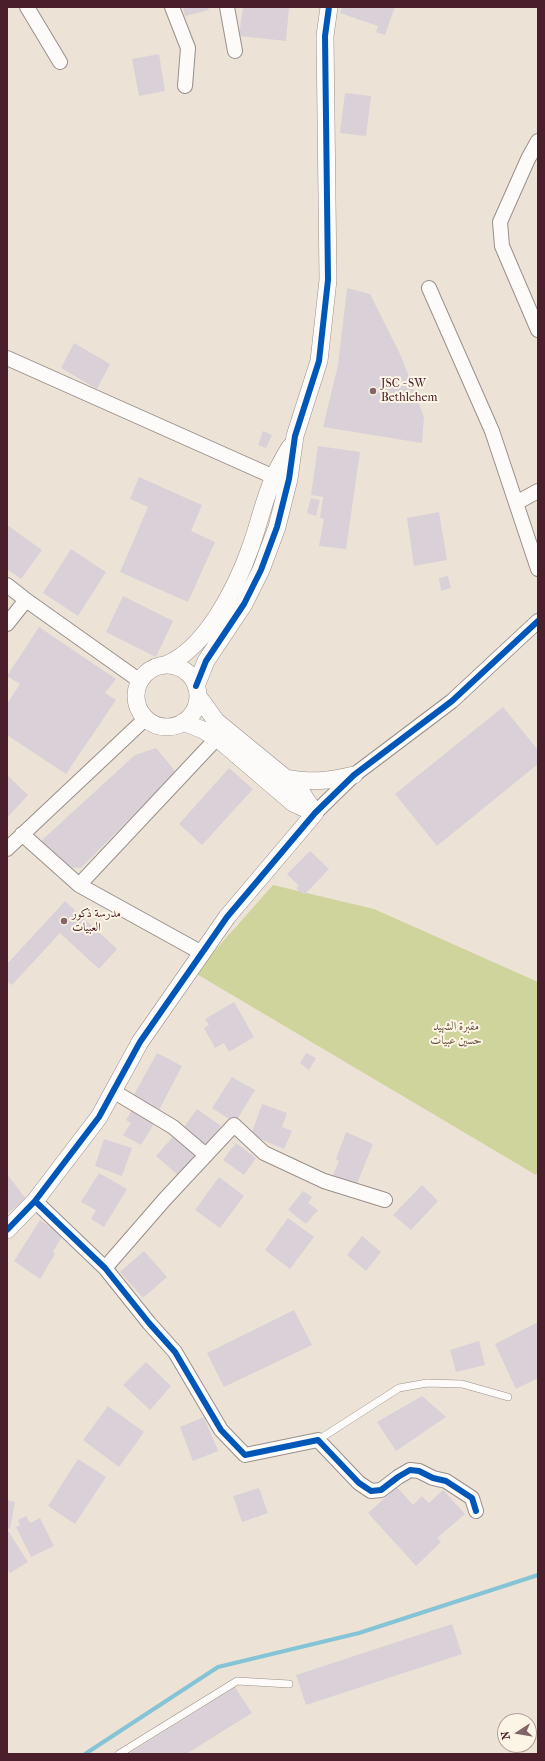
<!DOCTYPE html>
<meta charset="utf-8">
<style>
body{margin:0}
#map{position:relative;width:545px;height:1761px;overflow:hidden;background:#ece3d6;font-family:"IM FELL French Canon",serif}
canvas{display:block}
.frame{position:absolute;inset:0;border:8px solid #4a1f2b;pointer-events:none}
.north{position:absolute;left:497px;top:1713px;width:40px;height:40px;box-sizing:border-box;background:#fcf5e5;border:1px solid #b59f9b;border-radius:50%;rotate:258deg;font-size:11px;font-weight:700;line-height:16px;text-align:center;color:#4a1f2b}
.north::after{content:'';display:block;margin:auto;width:14px;height:18px;background:#836467;clip-path:polygon(50% 0,100% 100%,50% 72%,0 100%)}
</style>
<div id="map">
<canvas width="545" height="1761"></canvas>
<div class="frame"></div>
<div class="north">N</div>
</div>
<script>
const context = document.querySelector('canvas').getContext('2d');
context.lineJoin = 'round';
function paint(path, color) { context.fillStyle = color; context.fill(path, 'evenodd'); }
function stroke(path, color, width, dash) { context.strokeStyle = color; context.lineWidth = width; context.lineCap = dash ? 'butt' : 'round'; context.setLineDash(dash || []); context.stroke(path); }
function write(font, color, halo, rows, align = 'center') {
  context.font = font + ' "IM FELL French Canon",Amiri,serif'; context.lineWidth = 4; context.setLineDash([]); context.textBaseline = 'middle'; context.strokeStyle = halo; context.fillStyle = color; for (const [text, x, y, turn = 0] of rows) {
    context.save(); context.translate(x, y); context.rotate((+turn || 0) * Math.PI / 180); context.textAlign = isNaN(turn) ? turn : align; if (halo) context.strokeText(text, 0, 0); context.fillText(text, 0, 0); context.restore();
  }
}
const green = new Path2D(`
 M273 885 374 909 538 982V1170L536 1175 195 973Z`);
const stream = new Path2D(`
 M85 1754 218 1667 359 1633 538 1575`);
const building = new Path2D(`
 M183 7H208L209 10 185 16Z
 M243 7H289L286 41 239 36Z
 M342 7H395L385 35 376 32 378 26 340 13Z
 M159 54 165 91 139 96 132 59Z
 M345 93 371 96 366 136 340 133Z
 M347 288 370 294 401 356 424 417 422 443 323 427 338 365Z
 M74 343 110 364 97 389 61 368Z
 M263 431 272 435 266 448 258 445Z
 M318 446 360 452 346 549 319 546 324 519 320 518 323 497 311 495Z
 M139 477 202 505 191 531 215 542 188 602 120 572 148 507 130 499Z
 M311 498 320 500 316 516 307 513Z
 M439 512 447 560 414 566 407 518Z
 M7 525 42 550 21 579 7 569Z
 M71 549 106 572 78 616 43 593Z
 M448 576 451 588 441 591 439 578Z
 M123 596 173 621 156 657 106 632Z
 M39 627 116 679 105 693 116 700 66 774 7 735V704L20 684 7 676Z
 M503 707 538 750V764L437 846 395 794Z
 M156 748 176 772 81 868 66 867 41 841 135 755Z
 M229 768 253 789 202 845 179 824Z
 M7 775 28 795 7 818Z
 M310 851 329 869 304 895 296 888 299 886 287 874Z
 M65 901 117 949 99 969 60 933 12 985 7 981V964Z
 M234 1002 254 1037 229 1052 224 1043 215 1048 204 1028 209 1025 205 1019Z
 M157 1053 182 1066 157 1114 131 1100Z
 M306 1053 316 1058 309 1070 300 1063Z
 M232 1077 255 1090 235 1123 212 1108Z
 M262 1104 287 1113 282 1127 292 1131 284 1149 251 1135Z
 M197 1109 221 1126 204 1148 181 1131Z
 M132 1110 154 1124 141 1145 123 1135 131 1123 126 1120Z
 M346 1132 373 1144 356 1186 333 1175 339 1161 336 1159Z
 M175 1134 199 1154 180 1177 156 1156Z
 M104 1139 132 1148 122 1176 95 1166Z
 M236 1143 256 1158 244 1175 223 1160Z
 M99 1173 127 1189 104 1227 91 1219 96 1210 81 1202Z
 M7 1174 26 1199 7 1214Z
 M219 1177 244 1196 220 1228 195 1210Z
 M422 1185 438 1201 411 1230 393 1215Z
 M303 1191 312 1197 308 1203 318 1210 306 1224 288 1210Z
 M288 1218 314 1237 290 1269 265 1250Z
 M40 1220 63 1235 53 1252 55 1254 40 1279 14 1261Z
 M362 1236 381 1252 366 1271 347 1255Z
 M144 1251 167 1277 143 1298 120 1272Z
 M294 1310 312 1345 224 1387 207 1353Z
 M538 1322V1378L516 1389 495 1344Z
 M479 1341 485 1365 456 1372 450 1350Z
 M146 1362 171 1386 150 1410 123 1385Z
 M422 1396 446 1417 396 1451 377 1422Z
 M108 1406 144 1432 119 1467 83 1440Z
 M204 1417 218 1451 193 1461 180 1427Z
 M78 1459 106 1477 75 1524 48 1506Z
 M397 1487 413 1505 422 1496 429 1503 443 1490 465 1514 437 1538 441 1542 416 1566 368 1513Z
 M259 1488 268 1513 242 1522 233 1496Z
 M7 1500 15 1502 10 1529 7 1528Z
 M26 1516 30 1523 40 1518 54 1546 31 1557 16 1527 20 1525 18 1520Z
 M7 1529 28 1562 10 1573 7 1569Z
 M452 1624 462 1654 306 1705 296 1675Z
 M235 1687 252 1713 186 1754H128Z`);
const service = new Path2D(`
 M318 1440 399 1388 427 1383 462 1384 508 1397
 M119 1754 237 1681 289 1684`);
const minor = new Path2D(`
 M27 7 60 62
 M172 7 188 48 185 86
 M227 7 235 51
 M538 141 528 159 500 222 502 246 538 330
 M429 288 492 431 538 569
 M7 358 274 477
 M516 503 538 491
 M7 585 26 600 140 681
 M7 624 26 600
 M315 813 354 775 452 701 538 621
 M22 834 79 885 202 953
 M7 849 145 719
 M79 885 217 738
 M113 1091 173 1127 206 1155
 M35 1201 105 1268 149 1323 175 1352 221 1430 245 1455 318 1440 359 1483 371 1491 381 1490 398 1477 410 1470 419 1471 433 1478 446 1481 472 1498 476 1511
 M105 1268 165 1199 234 1125 264 1153 324 1181 385 1200`);
const tertiary = new Path2D(`
 M165 665C206 649 237 586 251 546 259 524 264 499 274 477 278 467 284 457 290 447
 M136 696a31 31 0 1 1 62 0a31 31 0 1 1-62 0Z
 M196 686 206 661 244 604 261 570 277 527 289 479 295 436 319 361 328 280 325 36 329 7
 M198 696 216 721 299 789 315 813
 M183 722 203 730 217 738 293 803 315 813
 M286 778C313 783 328 781 354 775
 M7 1230 35 1201 99 1117 140 1042 227 917 315 813`);
const cycleway = new Path2D(`
 M196 686 206 661 244 604 261 570 277 527 289 479 295 436 319 361 328 280 325 36 329 7
 M35 1201 105 1268 149 1323 175 1352 221 1430 245 1455 318 1440 359 1483 371 1491 381 1490 398 1477 410 1470 419 1471 433 1478 446 1481 472 1498 476 1511
 M7 1230 35 1201 99 1117 140 1042 227 917 315 813 354 775 452 701 538 621`);
const markers = [
 [373,391,4,"#836467"],
 [64,921,4,"#836467"]
];
const poiNames = [
 ["JSC - SW",381,384],
 ["Bethlehem",381,398],
 ["مدرسة ذكور",72,914],
 ["العبيات",72,928]
];
const parkNames = [
 ["مقبرة الشهيد",456,1027],
 ["حسين عبيات",456,1041]
];
paint(green, '#ced49c');
stroke(stream, '#84c4d6', 4);
paint(building, '#dad0d8');
stroke(service, '#9a8f8a', 8);
stroke(minor, '#9a8f8a', 16);
stroke(tertiary, '#9a8f8a', 18);
stroke(service, '#fcfbf9', 7);
stroke(minor, '#fcfbf9', 14);
stroke(tertiary, '#fcfbf9', 17);
stroke(cycleway, '#0057b8', 6);
for (const [x, y, r, color] of markers) { const dot = new Path2D(); dot.arc(x, y, r, 0, 2 * Math.PI); context.fillStyle = color; context.fill(dot); stroke(dot, '#fcf5e5', 1.5); }
write('12px', '#4a1f2b', '#fcf5e5', poiNames, 'left');
write('12px', '#6a523e', '#fcf5e5', parkNames);
</script>
